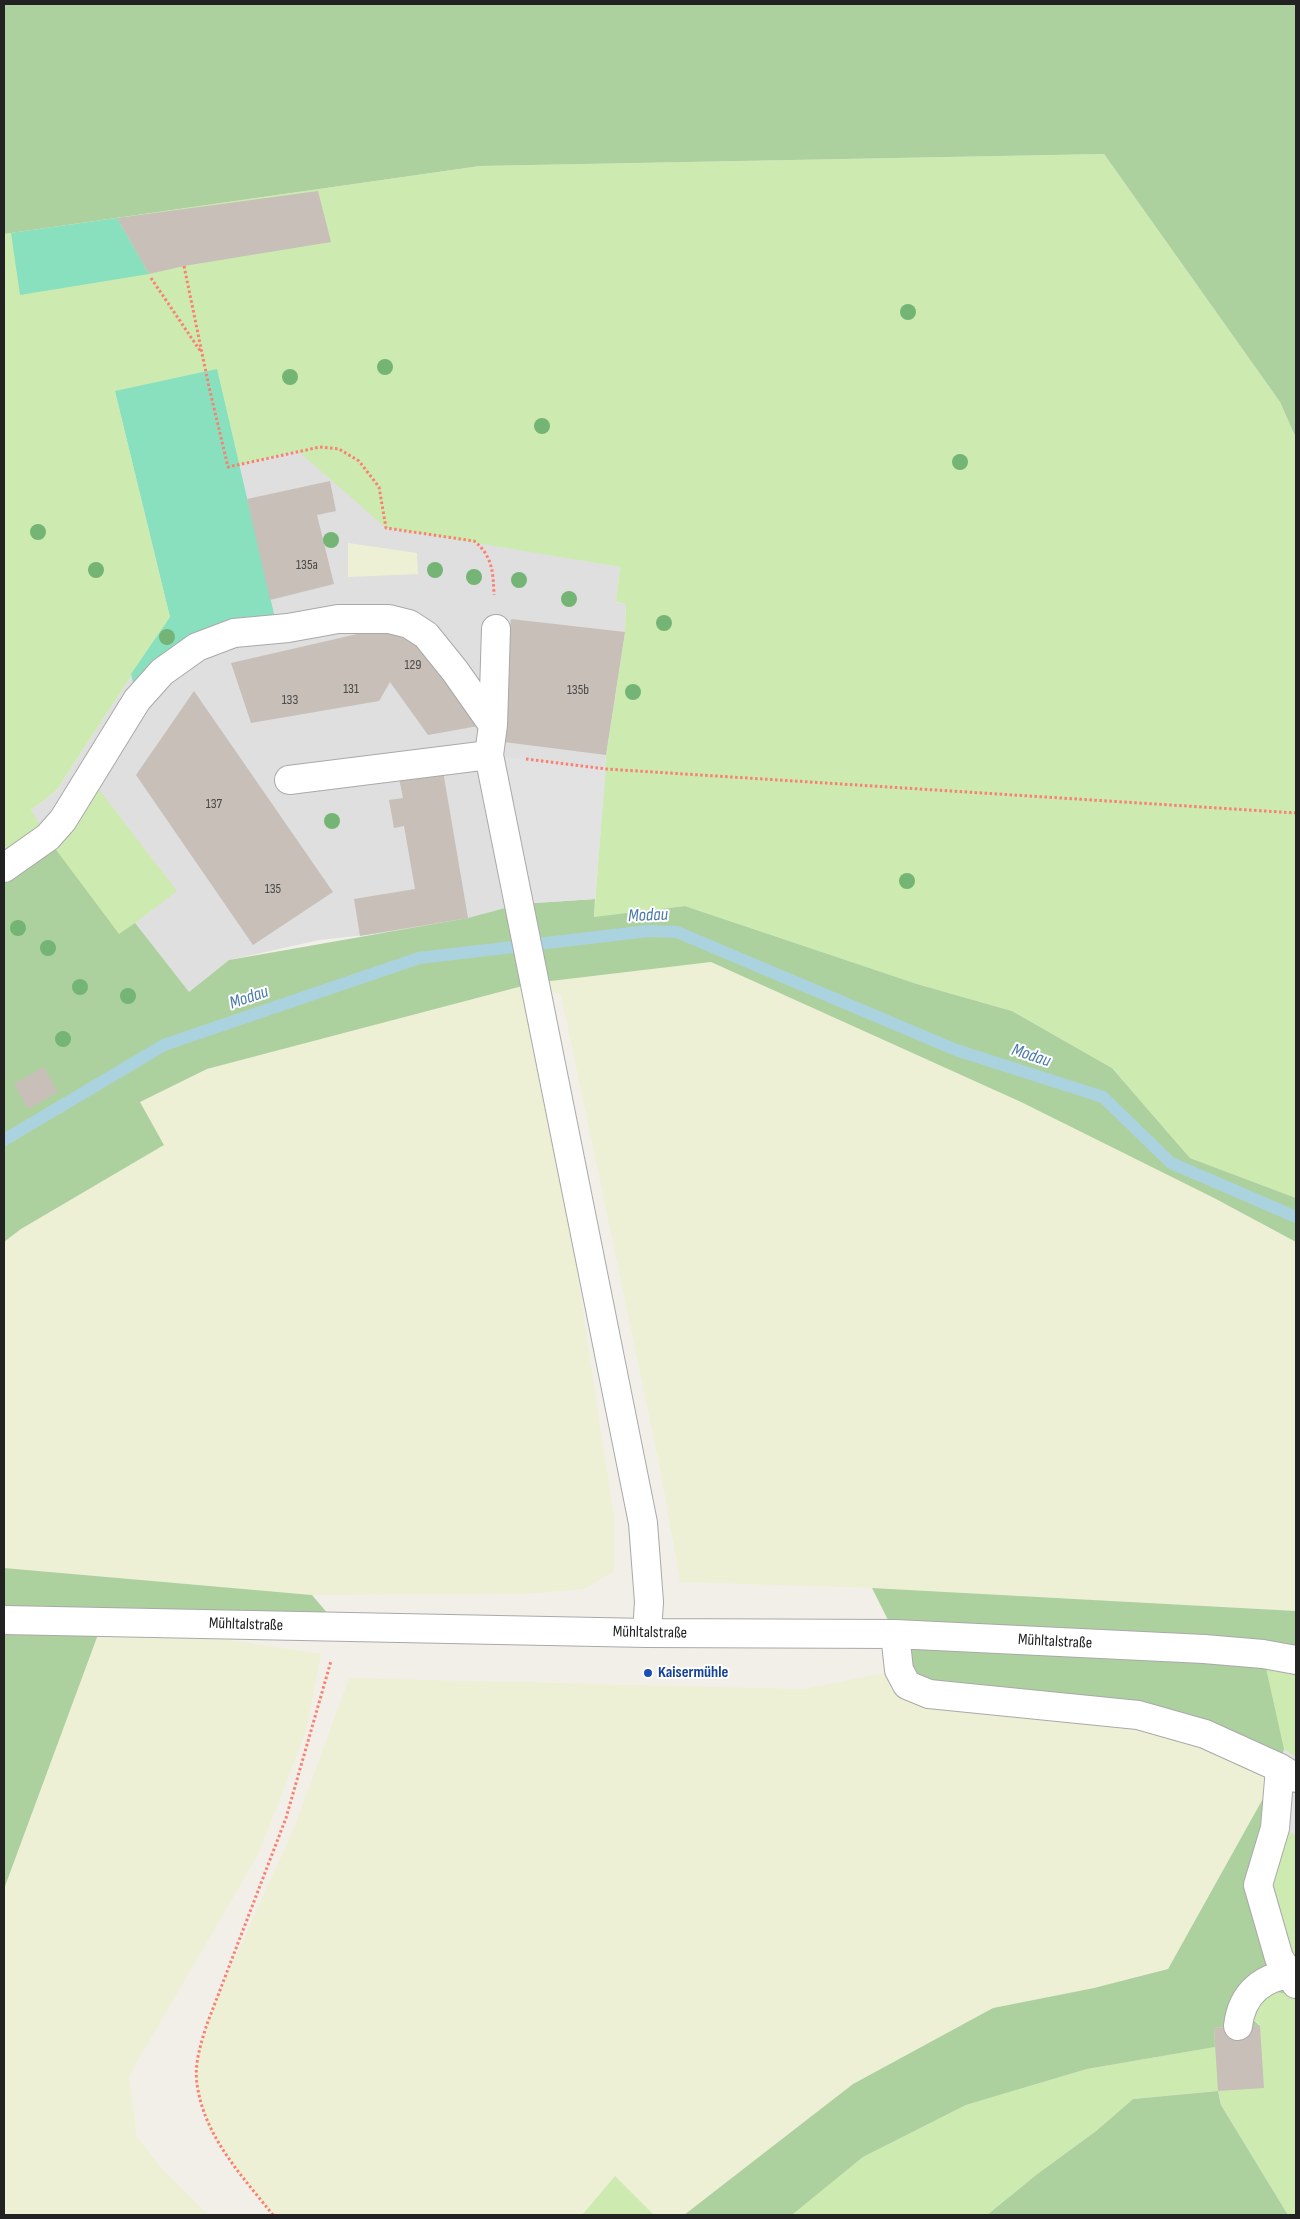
<!DOCTYPE html>
<meta charset="utf-8">
<style>
body{margin:0}
#map{position:relative;width:1300px;height:2219px;overflow:hidden;background:#f2efe9;font-family:"Sofia Sans Condensed",sans-serif}
canvas{display:block}
.frame{position:absolute;inset:0;border:5px solid #222;pointer-events:none}
</style>
<div id="map">
<canvas width="1300" height="2219"></canvas>
<div class="frame"></div>
</div>
<script>
const context = document.querySelector('canvas').getContext('2d');
context.lineJoin = 'round';
function paint(path, color) { context.fillStyle = color; context.fill(path, 'evenodd'); }
function stroke(path, color, width, dash) { context.strokeStyle = color; context.lineWidth = width; context.lineCap = dash ? 'butt' : 'round'; context.setLineDash(dash || []); context.stroke(path); }
function write(font, color, halo, rows, align = 'center') {
  context.font = font + ' "Sofia Sans Condensed",sans-serif'; context.lineWidth = 4; context.setLineDash([]); context.textBaseline = 'middle'; context.strokeStyle = halo; context.fillStyle = color; for (const [text, x, y, turn = 0] of rows) {
    context.save(); context.translate(x, y); context.rotate((+turn || 0) * Math.PI / 180); context.textAlign = isNaN(turn) ? turn : align; if (halo) context.strokeText(text, 0, 0); context.fillText(text, 0, 0); context.restore();
  }
}
const residential = new Path2D(`
 M115 391 263 458 298 451 487 543 620 567 616 602 626 604 625 632 606 755 595 899 520 904 438 927 320 940 229 960 189 992 4 868 31 810 56 791 170 617Z`);
const farmland = new Path2D(`
 M348 543 417 553 418 574 348 577Z
 M711 962 1021 1102 1214 1198 1296 1242V1611L872 1588 680 1582 661 1473 561 995 534 983 614 1518V1571L584 1589 525 1594 312 1595 4 1568V1242L21 1229 164 1145 140 1102 207 1069 534 983Z
 M103 1621 321 1654 306 1732 258 1855 129 2076 137 2137 165 2172 209 2215H4V1889Z
 M899 1670 1138 1715 1280 1768 1168 1969 1094 1988 993 2008 853 2084 684 2215H654L615 2176 582 2215H273L234 2167 207 2123 197 2084 198 2054 218 1995 294 1828 349 1678 804 1689Z`);
const grass = new Path2D(`
 M1104 154 1280 402 1296 438V1198L1190 1158 1112 1068 1012 1011 917 984 685 906 594 918 606 755 625 632 626 604 616 602 620 567 386 528 298 451 228 467 115 391 170 617 56 791 31 810 48 838 97 787 177 891 135 923 189 992 4 1060V234L480 166Z
 M1263 1654 1296 1660V1984L1258 1885 1275 1828Z
 M1254 1989 1296 1995V2215H1288L1221 2105 1218 2091 1133 2099 1096 2131 1036 2175 987 2215H792L863 2157 966 2105 1087 2069 1214 2047V2028L1260 2025 1249 2016Z
 M615 2176 654 2215H582Z`);
const forest = new Path2D(`
 M4 4H1296V438L1280 402 1104 154 480 166 4 234Z
 M51 843 119 934 135 923 189 992 229 960 468 918 520 904 595 899 594 917 685 906 917 984 1012 1011 1112 1068 1190 1158 1296 1198V1242L1214 1198 1021 1102 711 962 534 983 207 1069 140 1102 164 1145 21 1229 4 1242V868Z
 M4 1568 312 1595 340 1628 103 1621 4 1889Z
 M872 1588 1296 1611V1660L1263 1655 1284 1749 1258 1885 1296 1995 1254 1989 1249 2016 1260 2026 1214 2028 1215 2047 1087 2069 966 2105 863 2157 792 2215H684L853 2084 993 2008 1094 1988 1168 1969 1280 1768 1205 1734 907 1685 895 1634Z
 M1218 2091 1221 2105 1288 2215H987L1036 2175 1096 2131 1133 2099Z`);
const pitch = new Path2D(`
 M117 218 149 274 20 295 11 233Z
 M217 369 275 618 241 631 137 700 131 674 170 617 115 391Z`);
const parking = new Path2D(`
 M489 755 606 769 595 899 520 904Z
 M1284 1749 1296 1757V1835L1275 1828 1280 1768Z`);
const stream = new Path2D(`
 M4 1140 164 1045 419 958 648 931 677 932 956 1050 1103 1097 1171 1163 1296 1217`);
const building = new Path2D(`
 M318 191 331 242 184 266 149 274 117 218Z
 M330 481 336 511 317 515 334 584 270 600 247 499Z
 M511 619 625 632 606 755 496 741Z
 M379 629 428 647 478 726 428 735 390 682 379 701 251 723 231 663Z
 M194 691 333 892 253 945 136 775Z
 M443 771 468 918 360 936 354 899 415 889 404 826 394 828 389 800 403 798 399 778Z
 M44 1067 58 1092 28 1109 14 1084Z
 M1260 2026 1264 2088 1218 2091 1214 2028Z`);
const path = new Path2D(`
 M184 266 209 387 228 467 320 447 339 449 359 461 379 487 386 528 474 541C493 556 493 573 494 595
 M151 278 201 352
 M526 759 606 769 1296 813
 M273 2215C242 2176 204 2136 197 2084 194 2064 201 2043 207 2024L286 1818 331 1661`);
const minor = new Path2D(`
 M493 725 496 629
 M289 780 489 755
 M4 868 48 837 63 820 137 700 162 672 197 647 234 633 288 628 338 619H389L409 624 426 635 455 671 493 725 489 755 643 1523 649 1602 647 1633
 M4 1620 647 1633 895 1634 1204 1649 1263 1654 1296 1660
 M895 1634 899 1670 907 1685 929 1694 1138 1715 1205 1734 1280 1768 1296 1778
 M1280 1768 1275 1828 1258 1885 1279 1958 1296 1984
 M1238 2026C1242 1992 1264 1976 1296 1973`);
const trees = [
 [908,312],
 [385,367],
 [290,377],
 [542,426],
 [960,462],
 [38,532],
 [331,540],
 [96,570],
 [435,570],
 [474,577],
 [519,580],
 [569,599],
 [664,623],
 [167,637],
 [633,692],
 [332,821],
 [907,881],
 [18,928],
 [48,948],
 [80,987],
 [128,996],
 [63,1039]
];
const markers = [
 [648,1673,5,"#1a4fb4"]
];
const numberNames = [
 ["135a",307,565],
 ["129",413,665],
 ["131",351,689],
 ["135b",578,690],
 ["133",290,700],
 ["137",214,804],
 ["135",273,889]
];
const streetNames = [
 ["Mühltalstraße",246,1625,2],
 ["Mühltalstraße",650,1633,1],
 ["Mühltalstraße",1055,1642,3]
];
const transitNames = [
 ["Kaisermühle",658,1673]
];
const waterNames = [
 ["Modau",648,916,-2],
 ["Modau",249,998,-19],
 ["Modau",1031,1056,18]
];
paint(residential, '#e0dfdf');
paint(farmland, '#eef0d5');
paint(grass, '#cdebb0');
paint(forest, '#add19e');
paint(pitch, '#88e0be');
paint(parking, '#e2e2e2');
stroke(stream, '#aad3df', 12);
paint(building, '#c7bfb8');
stroke(minor, '#a9a9a9', 30);
stroke(path, '#fa8072', 3, [2.5, 2.5]);
stroke(minor, '#fff', 28);
context.fillStyle = '#74b475';
for (const [x, y] of trees) { context.beginPath(); context.arc(x, y, 8, 0, 2 * Math.PI); context.fill(); }
for (const [x, y, r, color] of markers) { const dot = new Path2D(); dot.arc(x, y, r, 0, 2 * Math.PI); context.fillStyle = color; context.fill(dot); stroke(dot, '#fff', 2); }
write('14px', '#4b4948', null, numberNames);
write('16px', '#222', '#fff', streetNames);
write('bold 16px', '#164399', '#fff', transitNames, 'left');
write('italic 18px', '#4a7aab', '#fff', waterNames);
</script>
